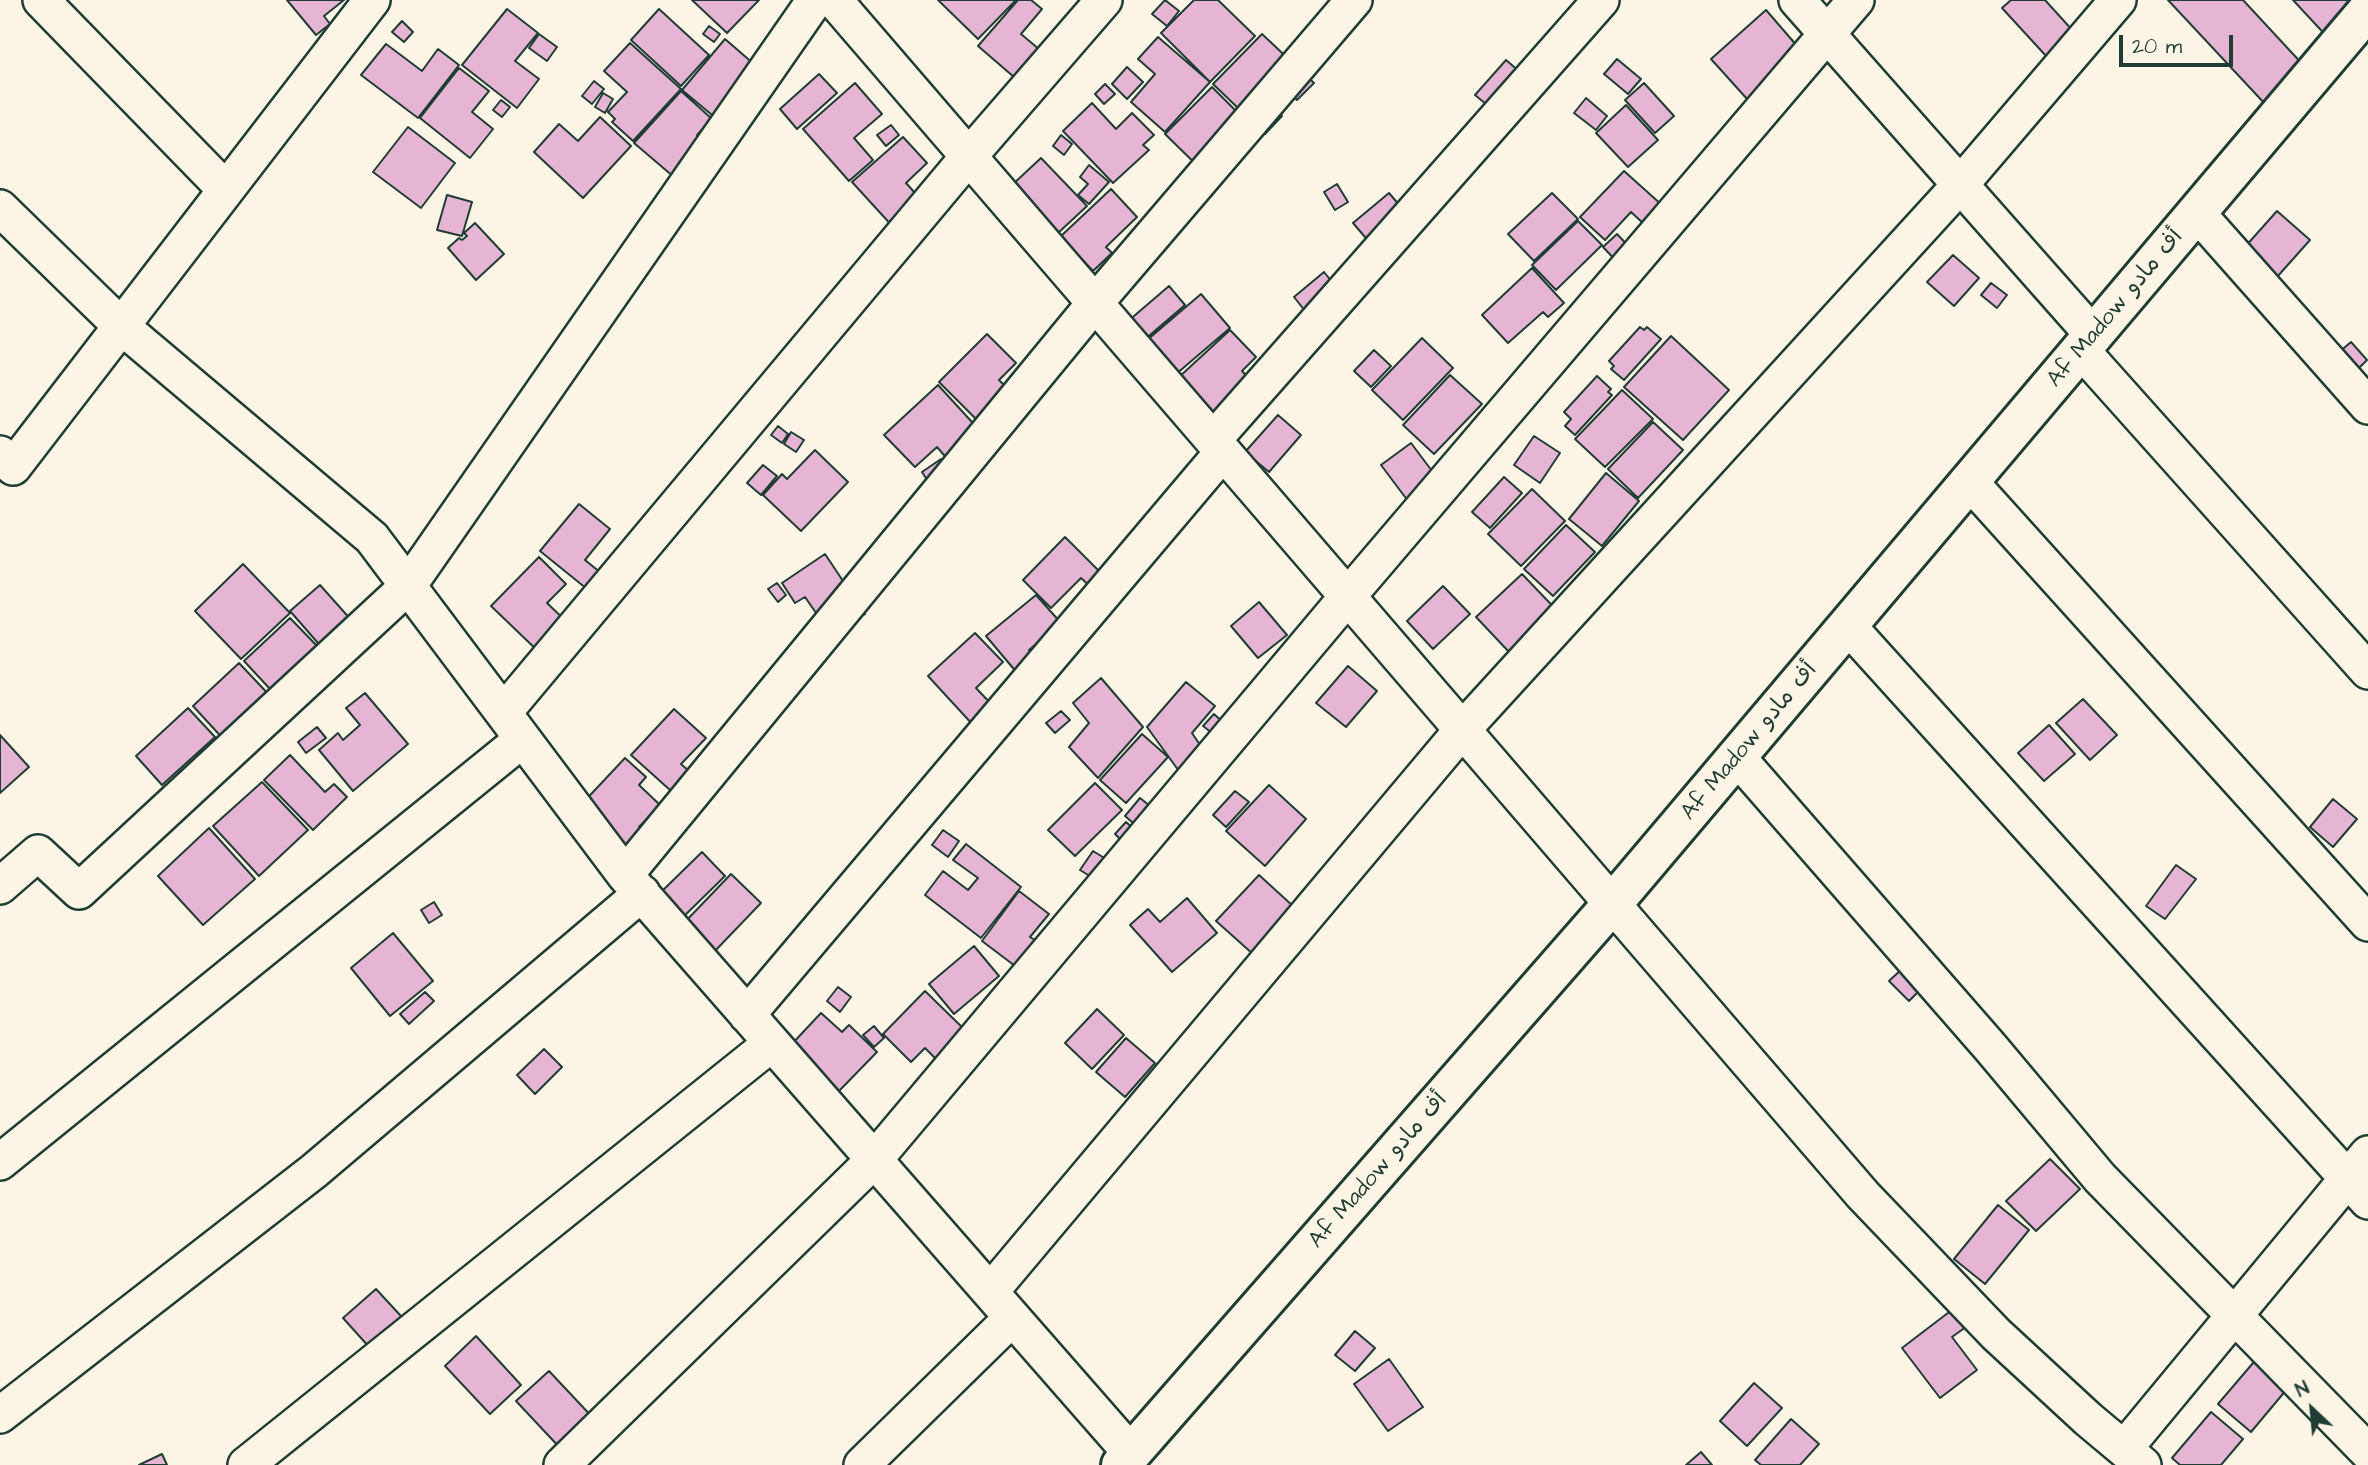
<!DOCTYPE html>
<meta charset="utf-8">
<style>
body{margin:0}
#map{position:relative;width:2368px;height:1465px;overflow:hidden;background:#fcf5e5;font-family:"Architects Daughter",sans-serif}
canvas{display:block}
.north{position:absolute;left:2277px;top:1374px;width:70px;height:70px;-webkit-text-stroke:5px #fcf5e5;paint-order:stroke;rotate:334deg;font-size:19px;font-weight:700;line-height:28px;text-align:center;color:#1f3d34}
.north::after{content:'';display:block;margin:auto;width:24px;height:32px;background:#1f3d34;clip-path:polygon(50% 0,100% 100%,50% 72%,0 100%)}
.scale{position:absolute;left:2119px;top:35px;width:114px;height:32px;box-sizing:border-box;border:4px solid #1f3d34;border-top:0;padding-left:9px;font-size:21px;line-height:24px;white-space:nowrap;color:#1f3d34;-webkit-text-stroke:5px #fcf5e5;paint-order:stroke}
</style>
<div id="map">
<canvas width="2368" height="1465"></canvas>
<div class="north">N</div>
<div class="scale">20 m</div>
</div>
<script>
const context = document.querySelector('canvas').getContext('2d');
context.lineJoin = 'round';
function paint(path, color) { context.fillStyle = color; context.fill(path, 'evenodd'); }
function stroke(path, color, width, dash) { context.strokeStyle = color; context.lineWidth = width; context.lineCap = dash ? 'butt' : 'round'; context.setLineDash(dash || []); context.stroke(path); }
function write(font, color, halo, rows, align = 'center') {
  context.font = font + ' "Architects Daughter","Playpen Sans Arabic",sans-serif'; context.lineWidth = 5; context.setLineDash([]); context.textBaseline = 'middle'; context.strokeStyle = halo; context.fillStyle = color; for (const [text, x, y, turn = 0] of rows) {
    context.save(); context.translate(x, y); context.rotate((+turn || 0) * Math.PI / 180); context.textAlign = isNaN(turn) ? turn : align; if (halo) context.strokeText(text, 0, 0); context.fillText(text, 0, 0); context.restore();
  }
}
const building = new Path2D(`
 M287 0H344L324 16 330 24 316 35Z
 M692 0H759L727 33Z
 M938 0H1016L978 39Z
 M1018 0H1031L1042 9 1021 34 1053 61 1029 90 978 46Z
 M1165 0 1179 11 1167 26 1152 14Z
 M1194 0H1218L1255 36 1210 82 1161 33Z
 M2011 0H2045L2074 32 2047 57 2002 8Z
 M2168 0H2243L2306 68 2266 105Z
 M2293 0H2365L2332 42Z
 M507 9 538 33 515 61 539 79 517 108 462 65Z
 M659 9 709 55 681 86 631 40Z
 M1766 10 1811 62 1757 110 1711 59Z
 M402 21 413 32 404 42 392 32Z
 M709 26 720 34 714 42 703 34Z
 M539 34 557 47 547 61 529 48Z
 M1262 34 1314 83 1297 100 1281 84 1266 100 1282 116 1265 134 1213 84Z
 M1158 37 1210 82 1165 132 1131 102 1155 74 1138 59Z
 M725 39 755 65 724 125 682 90Z
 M630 43 681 89 633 141 612 122 615 119 608 112 627 92 604 71Z
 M386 44 422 71 438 49 459 65 418 118 361 75Z
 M1617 59 1641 79 1628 94 1604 74Z
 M1506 60 1534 84 1504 119 1475 95Z
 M1127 67 1143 82 1127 99 1112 84Z
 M459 68 489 91 472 112 493 129 470 158 420 118Z
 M819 74 837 93 797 129 780 109Z
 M594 81 604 89 592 104 582 96Z
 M855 83 882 114 854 138 873 160 849 181 803 129Z
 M1644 83 1674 116 1655 133 1625 100Z
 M1105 84 1115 94 1104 104 1095 94Z
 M1212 87 1258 133 1212 180 1165 134Z
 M681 91 712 119 697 135 702 139 688 189 634 143Z
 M603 93 613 99 605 113 595 107Z
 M1586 98 1607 116 1596 130 1574 113Z
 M501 100 510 107 502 117 493 110Z
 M1092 103 1116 129 1132 113 1154 135 1143 145 1149 150 1113 183 1063 131Z
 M1626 105 1658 140 1628 167 1596 133Z
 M600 117 631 146 583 198 534 152 559 124 578 141Z
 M891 125 899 135 886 146 877 135Z
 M408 127 455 163 421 208 373 172Z
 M1061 135 1072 144 1064 155 1053 146Z
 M903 137 927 163 906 183 924 203 895 229 852 182Z
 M1041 158 1087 206 1058 233 1012 185Z
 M1089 165 1109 182 1089 204 1078 195 1088 184 1080 177Z
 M1624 171 1663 206 1645 225 1631 212 1605 240 1580 217Z
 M1337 184 1348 202 1335 210 1324 192Z
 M1111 189 1137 217 1106 247 1112 253 1093 271 1060 237Z
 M1389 193 1419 228 1383 258 1353 223Z
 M1552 193 1578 219 1534 261 1508 234Z
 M447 195 472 202 462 236 437 230Z
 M2277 211 2310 240 2277 277 2244 248Z
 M1578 221 1602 245 1556 290 1532 265Z
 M475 223 504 254 476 280 448 248 459 238 462 240 467 236 464 233Z
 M1617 234 1634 252 1620 265 1603 247Z
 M1953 255 1979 278 1954 306 1927 282Z
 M1532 268 1564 303 1548 317 1543 312 1508 343 1482 315Z
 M1324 272 1352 307 1321 331 1294 297Z
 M1991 283 2007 295 1997 308 1981 295Z
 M1169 286 1185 305 1143 341 1127 322Z
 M1201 294 1230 328 1175 375 1146 341Z
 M1640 327 1644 330 1647 327 1661 339 1624 380 1611 369 1614 366 1609 361Z
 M1230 330 1256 357 1242 371 1254 384 1216 419 1178 378Z
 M987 334 1016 363 999 380 1018 399 987 430 939 382Z
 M1671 336 1729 390 1683 440 1624 387Z
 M1422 338 1453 368 1403 420 1372 390Z
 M2351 342 2367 360 2355 372 2338 353Z
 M1374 350 1391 366 1371 387 1354 371Z
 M1450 375 1482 404 1434 454 1403 425Z
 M1597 376 1611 389 1608 392 1612 395 1575 435 1565 426 1571 419 1564 412Z
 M938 385 982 433 950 462 937 447 915 467 884 435Z
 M1622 390 1653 419 1605 467 1575 439Z
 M1278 415 1301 435 1269 472 1245 452Z
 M1653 422 1683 450 1638 498 1608 469Z
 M778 426 788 434 782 443 771 435Z
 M791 432 804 440 796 452 784 444Z
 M1534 436 1560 453 1540 483 1514 465Z
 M1411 443 1441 483 1411 505 1381 465Z
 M815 450 848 482 801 531 763 495 782 474 787 479Z
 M941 459 950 473 931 486 922 472Z
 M763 465 777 476 761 495 747 483Z
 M1606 473 1639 501 1602 546 1569 519Z
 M1504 477 1522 493 1490 528 1472 512Z
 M1532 489 1565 521 1521 566 1488 534Z
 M579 504 610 529 585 560 601 573 587 589 540 551Z
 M1566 525 1595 552 1553 596 1524 569Z
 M1065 537 1105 577 1093 589 1081 578 1051 608 1023 580Z
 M825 554 865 614 832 636 805 597 795 603 782 583Z
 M539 557 566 584 547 603 570 625 542 655 491 606Z
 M243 564 290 613 241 659 195 611Z
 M1522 574 1567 621 1510 653 1476 617Z
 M777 583 786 595 778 602 768 589Z
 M320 585 361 631 331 658 290 611Z
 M1443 586 1470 614 1433 649 1407 621Z
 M1036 595 1061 623 1029 650 1047 672 1029 687 986 636Z
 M1259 602 1287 635 1258 658 1231 626Z
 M290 618 317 646 270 689 244 661Z
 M975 633 1003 662 976 688 994 707 974 726 928 676Z
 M239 663 273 699 227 743 193 706Z
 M1348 666 1377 691 1346 727 1316 703Z
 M1101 678 1143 727 1098 778 1069 747 1089 723 1073 703Z
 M1186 682 1215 706 1192 733 1200 745 1184 778 1147 727Z
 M365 693 408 744 353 791 319 750 338 733 343 740 360 725 346 708Z
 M2083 699 2117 735 2090 760 2056 723Z
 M188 708 215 737 162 785 136 756Z
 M674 709 706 738 681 764 698 779 680 799 631 755Z
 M1061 711 1070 720 1055 733 1046 723Z
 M1214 714 1227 726 1217 737 1203 726Z
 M2049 725 2075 754 2044 781 2018 753Z
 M317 727 326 738 306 753 298 742Z
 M1142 734 1168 757 1126 803 1100 780Z
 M0 735 29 767 0 793Z
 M290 755 325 792 334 784 347 797 313 830 264 780Z
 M625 758 646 777 639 785 660 805 639 827 649 837 631 856 579 807Z
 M262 782 308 830 259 876 213 826Z
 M1095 783 1122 810 1075 856 1048 830Z
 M1269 785 1306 819 1265 866 1226 831Z
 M1235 791 1249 802 1226 827 1213 815Z
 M1140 798 1155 810 1139 828 1125 816Z
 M2333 799 2357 819 2333 847 2310 827Z
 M1126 822 1136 831 1124 843 1115 834Z
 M209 828 255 879 203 925 158 876Z
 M943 830 959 841 948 857 932 845Z
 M966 844 1021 887 981 938 925 895 943 871 968 890 978 878 953 860Z
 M1093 851 1114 864 1101 883 1080 870Z
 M702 852 725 876 678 922 655 898Z
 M2176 865 2196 879 2165 919 2146 906Z
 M731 874 761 903 713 953 683 924Z
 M1259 875 1305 917 1263 963 1216 921Z
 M1019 891 1049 914 1030 937 1035 940 1015 966 982 941Z
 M1187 898 1217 933 1172 972 1130 925 1148 909 1160 922Z
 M434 902 442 915 429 923 421 910Z
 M393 933 433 981 390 1016 351 968Z
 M974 946 999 976 954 1014 929 984Z
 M1903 968 1922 988 1909 1001 1889 981Z
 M838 987 851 997 840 1012 827 1001Z
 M925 991 968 1033 939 1062 925 1048 911 1062 883 1034Z
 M425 992 434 1001 409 1024 400 1014Z
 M1097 1009 1124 1035 1092 1069 1065 1043Z
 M821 1013 842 1032 849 1025 877 1052 839 1091 790 1046Z
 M874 1026 884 1038 874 1047 863 1035Z
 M1126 1038 1155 1063 1125 1097 1096 1072Z
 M544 1049 562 1067 535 1094 517 1075Z
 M2050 1159 2080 1189 2036 1231 2006 1201Z
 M1998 1205 2029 1230 1985 1284 1954 1259Z
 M376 1289 412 1328 379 1358 343 1318Z
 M1957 1306 1970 1324 1952 1337 1977 1370 1940 1398 1902 1348Z
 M1355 1331 1375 1348 1355 1371 1335 1355Z
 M476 1336 521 1385 490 1414 445 1366Z
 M2259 1356 2292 1383 2251 1432 2218 1404Z
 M1389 1359 1423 1407 1388 1431 1354 1384Z
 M549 1371 595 1420 562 1450 516 1401Z
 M1754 1383 1782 1408 1747 1446 1720 1421Z
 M2211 1412 2243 1439 2221 1465H2180L2172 1458Z
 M1791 1419 1819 1444 1800 1465H1761L1755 1460Z
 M1701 1452 1712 1465H1686Z
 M162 1454 167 1465H139Z`);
const minor = new Path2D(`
 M41 0 226 190
 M834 0 1863 1195 1996 1334 2088 1419 2143 1465
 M1797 0 2094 336
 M0 208 121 326 372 538 625 875 1131 1453
 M2197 213 2368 406
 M2081 350 2368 671
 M1213 440 1601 0
 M0 454 13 467 372 0
 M1970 482 2368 923
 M1848 626 2368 1201
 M504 712 969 156 1104 0
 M1737 757 1991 1048 2100 1178 2368 1452
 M625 875 1095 303 1354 0
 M0 886 38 853 79 891 408 586 815 0
 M747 1015 1223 452
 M0 1162 523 739
 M990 1292 1463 729 1960 185 2118 0
 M0 1415 314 1171 642 893
 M2124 1449 2368 1154
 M246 1465 772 1043
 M562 1465 874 1160 1348 596 1856 0
 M862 1465 1012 1318`);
const tertiary = new Path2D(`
 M1121 1465 1613 903 2368 10`);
const streetNames = [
 ["Af Madow أف مادو",2116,309,-50],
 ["Af Madow أف مادو",1750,742,-50],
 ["Af Madow أف مادو",1379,1171,-49]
];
paint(building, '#e6b5d4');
stroke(building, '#1f3d34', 2);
stroke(minor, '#1f3d34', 40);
stroke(tertiary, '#1f3d34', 44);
stroke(minor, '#fcf5e5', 35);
stroke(tertiary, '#fcf5e5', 38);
write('23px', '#1f3d34', '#fcf5e5', streetNames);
</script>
